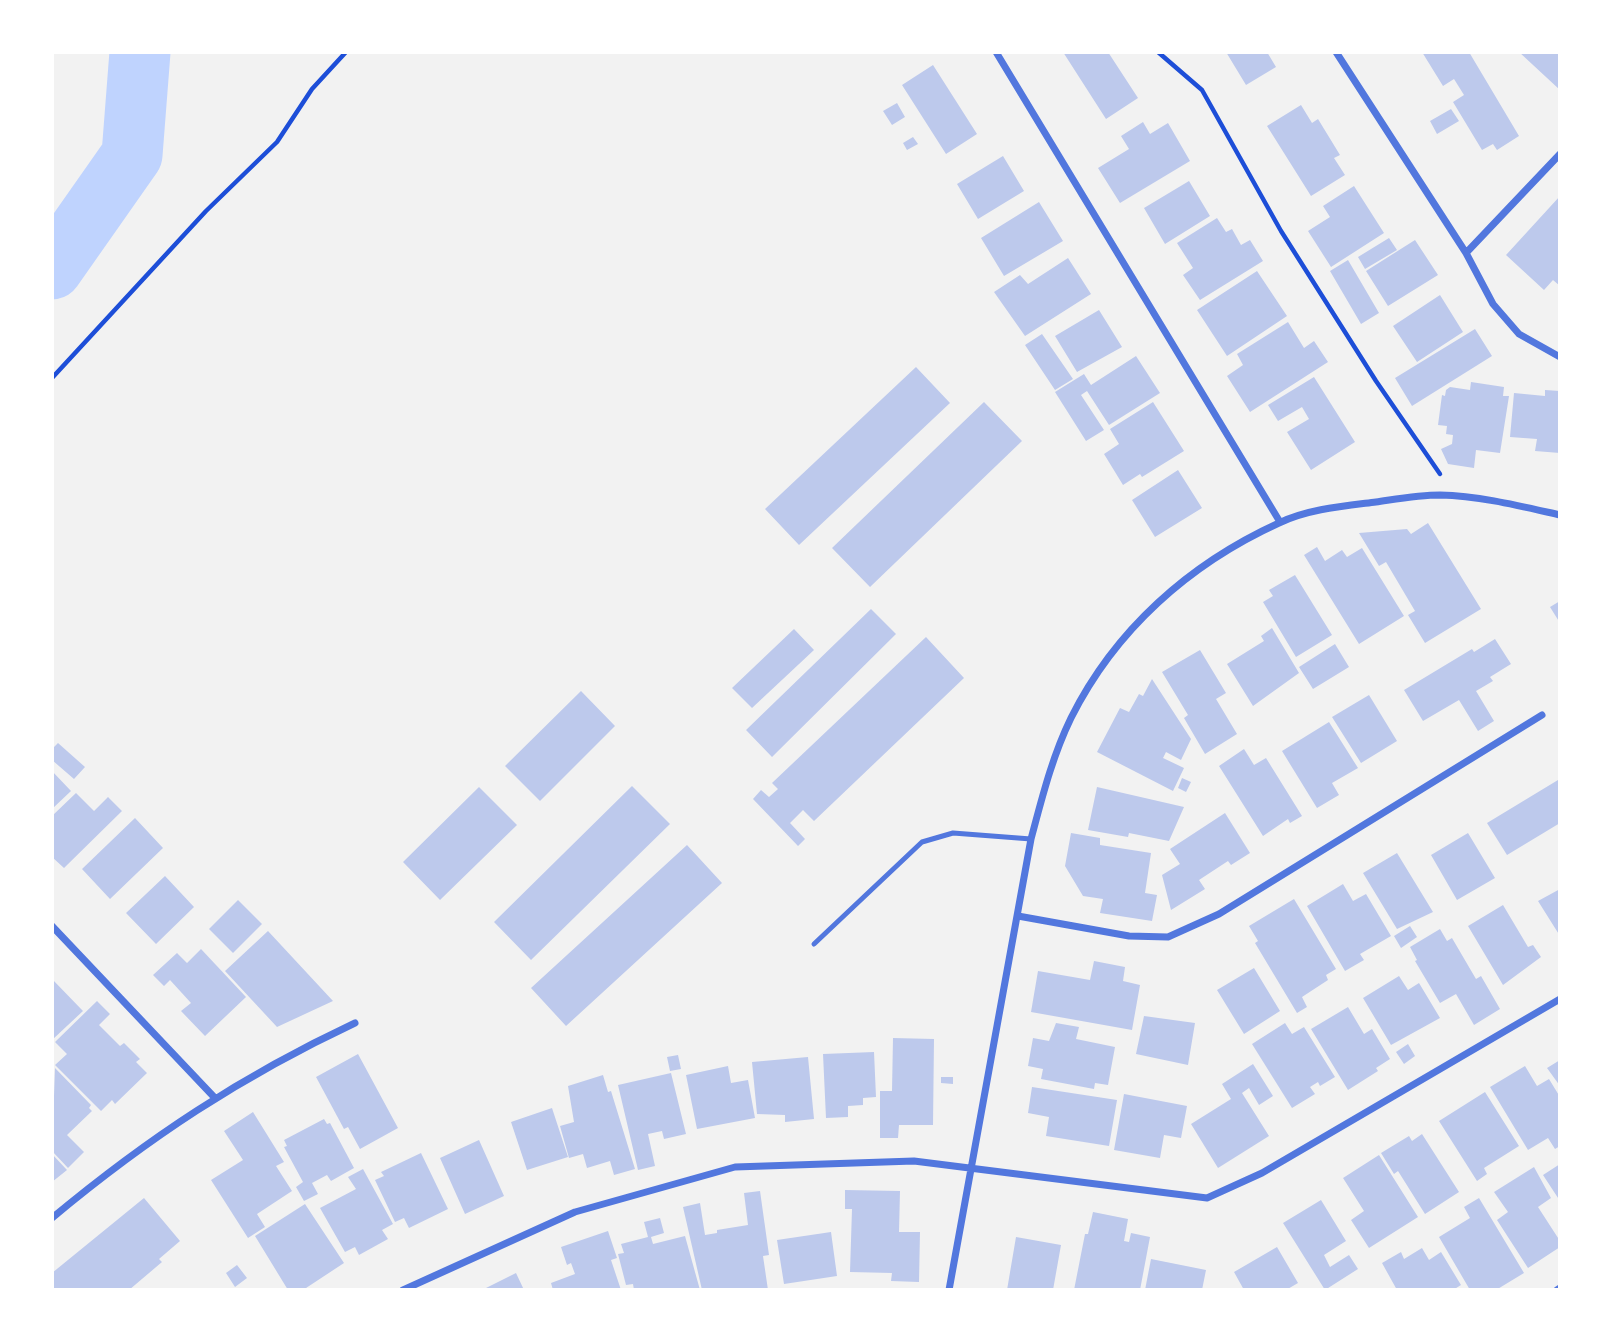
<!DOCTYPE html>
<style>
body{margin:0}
#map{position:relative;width:1612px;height:1342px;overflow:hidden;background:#f2f2f2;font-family:Mulish,sans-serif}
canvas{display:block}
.frame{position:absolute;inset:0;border:54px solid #fff;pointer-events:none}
</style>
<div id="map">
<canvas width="1612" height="1342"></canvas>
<div class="frame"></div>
</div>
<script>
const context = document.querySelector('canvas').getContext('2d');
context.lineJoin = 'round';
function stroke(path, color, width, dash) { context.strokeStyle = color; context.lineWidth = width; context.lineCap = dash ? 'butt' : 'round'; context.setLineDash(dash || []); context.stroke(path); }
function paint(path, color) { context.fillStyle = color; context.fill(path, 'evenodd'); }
const river = new Path2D(`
 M52 269 132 155 140 52`);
const building = new Path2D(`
 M1063 52H1108L1138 98 1106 119Z
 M1226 52H1267L1276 67 1246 85Z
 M1422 52H1469L1519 136 1497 150 1493 144 1482 150 1453 102 1464 95 1454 79 1443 86Z
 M1519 52H1560V90Z
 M933 65 977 134 946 154 902 85Z
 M897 103 905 117 892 125 883 111Z
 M1301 105 1312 123 1318 119 1340 155 1334 158 1345 175 1311 196 1267 126Z
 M1451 109 1459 121 1437 134 1430 121Z
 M1143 122 1150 134 1168 123 1190 161 1120 203 1098 168 1129 149 1121 136Z
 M913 137 918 144 907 150 903 143Z
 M1003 156 1024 191 978 219 957 184Z
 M1189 181 1210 216 1165 244 1144 208Z
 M1354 186 1384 233 1331 267 1308 231 1330 217 1323 206Z
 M1560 196V286L1553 280 1544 290 1506 255Z
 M1039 202 1063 241 1004 276 981 238Z
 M1217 218 1226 232 1232 229 1241 245 1250 240 1263 261 1200 300 1183 275 1193 268 1177 243Z
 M1389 238 1397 250 1365 269 1358 257Z
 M1415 240 1438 275 1388 306 1366 271Z
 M1068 258 1091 294 1025 336 994 292 1020 275 1028 284Z
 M1348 260 1379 313 1361 324 1330 271Z
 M1257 271 1287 316 1227 356 1197 310Z
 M1440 295 1463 332 1417 362 1393 326Z
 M1099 310 1122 347 1077 372 1055 336Z
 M1288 322 1304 348 1314 341 1328 362 1250 412 1227 376 1243 365 1237 354Z
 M1475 329 1492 356 1412 406 1395 378Z
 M1042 334 1073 379 1055 390 1025 345Z
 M1136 356 1160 393 1109 425 1087 391 1081 395 1104 430 1086 441 1055 392 1084 374 1091 385Z
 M916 367 950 403 799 545 765 509Z
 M1314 377 1355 442 1311 470 1287 432 1309 419 1302 407 1278 421 1268 405Z
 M1471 382 1504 387 1503 396H1509L1500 453 1476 450 1474 468 1448 464 1441 449 1452 444 1453 435 1446 434 1447 426 1438 425 1442 395 1445 396 1446 390 1450 387 1470 390Z
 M1545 390 1560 391V453L1535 451 1537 439 1510 437 1514 393 1545 396Z
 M984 402 1022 441 870 587 832 548Z
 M1153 402 1184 451 1142 477 1140 474 1123 485 1104 454 1119 444 1110 429Z
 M1178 470 1202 508 1155 537 1132 500Z
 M1428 523 1481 609 1425 643 1408 615 1415 611 1386 562 1379 566 1359 533 1407 529 1411 534Z
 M1317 547 1325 561 1342 550 1347 557 1362 548 1404 616 1359 644 1304 555Z
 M1295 575 1332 635 1296 657 1263 602 1273 596 1269 590Z
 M1560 601V623L1550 607Z
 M871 609 896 634 772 757 746 730Z
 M1272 628 1299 673 1253 706 1227 664 1264 641 1261 636Z
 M794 629 814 650 752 708 732 688Z
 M926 637 964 678 814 821 803 810 790 823 805 839 798 846 753 799 761 790 769 797 778 789 772 783Z
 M1495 639 1511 664 1490 677 1493 681 1476 691 1494 721 1478 731 1459 700 1423 721 1404 690 1472 649 1474 652Z
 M1335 644 1349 667 1313 689 1299 667Z
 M1200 650 1226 693 1216 699 1237 734 1205 754 1184 718 1188 715 1162 672Z
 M1152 679 1191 739 1181 760 1166 752 1163 758 1184 768 1173 791 1097 752 1120 708 1129 712 1139 694 1143 696Z
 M581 691 615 726 540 801 505 766Z
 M1369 695 1397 741 1361 763 1332 717Z
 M1329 722 1358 768 1332 783 1339 795 1317 808 1282 751Z
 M58 743 85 767 74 779 52 760V749Z
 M1244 749 1254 765 1266 758 1302 816 1290 823 1288 819 1263 836 1219 766Z
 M52 771 71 791 52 809Z
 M1182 778 1191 782 1186 792 1178 788Z
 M1558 780 1560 823 1507 855 1487 823Z
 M632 786 670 824 531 960 494 922Z
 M479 787 517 825 440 900 403 862Z
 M1097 787 1184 807 1169 841 1129 833 1128 837 1088 830Z
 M76 793 94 811 108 797 122 811 64 868 52 857V816Z
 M1225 813 1250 853 1231 865 1228 861 1199 880 1205 889 1171 910 1162 875 1180 864 1170 849Z
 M135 818 163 848 110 899 82 869Z
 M1071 833 1100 838V845L1151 853 1145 893 1157 895 1152 921 1100 913 1103 899 1083 896 1065 866Z
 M1468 833 1495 878 1457 900 1431 855Z
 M687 845 722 883 566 1026 531 988Z
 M1397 853 1433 912 1397 929 1363 873Z
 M165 876 194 907 156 944 126 913Z
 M1343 884 1353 901 1366 894 1391 936 1360 954 1364 960 1345 971 1307 906Z
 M1560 889V936L1538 901Z
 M1294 899 1336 969 1326 975 1328 980 1302 997 1307 1007 1297 1013 1255 943 1258 941 1249 926Z
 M238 900 262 924 233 953 209 929Z
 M1503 905 1528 947 1533 945 1541 957 1503 985 1468 926Z
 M1410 926 1417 937 1401 948 1394 936Z
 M1440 929 1447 941 1452 938 1476 979 1481 976 1500 1009 1474 1025 1456 994 1440 1003 1415 961 1417 960 1410 947Z
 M268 931 333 1001 277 1027 225 971Z
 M201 949 246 997 205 1036 181 1011 191 1003 170 980 164 986 153 975 177 953 187 963Z
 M1094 961 1125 967 1123 981 1140 985 1132 1030 1031 1012 1038 971 1090 980Z
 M1254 968 1280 1011 1244 1034 1217 990Z
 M1399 976 1408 990 1419 983 1440 1018 1391 1045 1363 998Z
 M52 979 83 1011 52 1040Z
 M97 1001 110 1014 99 1025 120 1046 124 1043 140 1059 136 1062 147 1073 115 1104 112 1100 101 1111 55 1065 67 1054 55 1042Z
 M1348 1007 1364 1034 1372 1029 1390 1059 1376 1068 1378 1071 1348 1090 1311 1029Z
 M1144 1016 1195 1023 1188 1065 1136 1054Z
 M1056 1023 1079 1027 1076 1039 1115 1047 1108 1085 1095 1083 1094 1089 1041 1079 1043 1069 1028 1066 1033 1038 1049 1041Z
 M1285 1023 1292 1034 1304 1027 1335 1077 1320 1086 1318 1082 1310 1087 1315 1094 1292 1108 1252 1044Z
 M893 1038 934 1039 933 1125H899L898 1138H880V1091H892Z
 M1408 1044 1415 1056 1404 1064 1396 1052Z
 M874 1052 876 1097 863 1098V1105L848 1106V1117L826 1118 823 1054Z
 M358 1054 398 1128 360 1149 348 1127 344 1129 316 1077Z
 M678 1055 681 1069 670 1071 667 1057Z
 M808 1057 814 1119 785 1122V1115L757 1114 752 1062Z
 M1560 1060V1086L1547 1068Z
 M1253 1064 1273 1096 1259 1105 1249 1088 1242 1093 1269 1136 1218 1168 1191 1124 1231 1099 1222 1084Z
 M728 1066 731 1083 748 1080 755 1118 697 1129 686 1075Z
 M1525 1066 1537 1086 1549 1079 1560 1097V1146L1555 1149 1548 1138 1528 1150 1490 1087Z
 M55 1068 91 1105 89 1108 92 1111 67 1135 84 1152 68 1168 52 1151Z
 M671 1073 686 1134 664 1139 662 1131 648 1134 655 1166 638 1170 618 1085Z
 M603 1075 608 1092 611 1091 635 1169 614 1175 610 1161 587 1168 583 1154 569 1158 560 1126 574 1122 568 1086Z
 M941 1077H953V1084L941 1083Z
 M1032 1087 1117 1100 1109 1146 1046 1136 1049 1117 1028 1113Z
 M1485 1092 1519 1146 1484 1168 1487 1174 1477 1181 1439 1121Z
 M1124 1094 1187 1106 1181 1138 1164 1135 1160 1158 1114 1150Z
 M552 1108 568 1157 527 1170 511 1122Z
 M253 1112 284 1162 276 1166 292 1191 257 1214 265 1227 248 1238 211 1180 243 1160 224 1131Z
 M324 1119 327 1124 330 1123 354 1168 331 1181 327 1175 312 1183 318 1194 304 1201 296 1187 303 1182 284 1147 287 1146 284 1140Z
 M1422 1134 1459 1192 1425 1214 1398 1171 1394 1174 1381 1153 1409 1136 1412 1141Z
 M479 1140 504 1196 465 1214 440 1158Z
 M421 1153 448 1209 409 1228 404 1218 395 1222 375 1180 384 1176 381 1172Z
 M52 1154 67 1170 52 1182Z
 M1379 1155 1418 1217 1369 1248 1351 1220 1364 1211 1343 1178Z
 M1560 1164V1201L1543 1175Z
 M1534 1167 1551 1198 1538 1207 1560 1241V1247L1528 1268 1497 1220 1508 1212 1494 1192Z
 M363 1169 393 1224 382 1230 388 1239 359 1255 355 1247 345 1252 320 1208 356 1189 348 1177Z
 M845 1190 900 1191 899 1232H920L919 1282 891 1281 892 1273 850 1272 852 1209H845Z
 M760 1191 769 1255 763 1256 768 1290H702L683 1207 700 1203 705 1235 717 1233V1230L748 1225 744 1193Z
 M144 1198 180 1241 159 1259 162 1262 129 1290H52V1273Z
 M1479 1198 1524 1273 1496 1290H1470L1439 1237 1470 1218 1464 1207Z
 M1321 1200 1346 1241 1324 1255 1330 1267 1349 1255 1358 1269 1325 1290 1283 1223Z
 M305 1204 344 1263 303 1290H288L255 1236Z
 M1093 1212 1128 1219 1124 1241 1129 1242 1131 1233 1150 1237 1140 1290H1074L1085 1234H1088Z
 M660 1218 664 1233 651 1237 653 1244 685 1236 700 1290H634L633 1284 626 1285 618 1254 624 1253 621 1244 648 1237 644 1222Z
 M608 1231 617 1258 611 1260 621 1290H553L551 1283 575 1274 571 1263 567 1265 561 1247Z
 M831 1232 837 1276 784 1284 777 1240Z
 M1016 1237 1061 1245 1053 1290H1007Z
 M1277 1247 1298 1283 1286 1290H1244L1234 1272Z
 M1422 1248 1429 1260 1441 1252 1461 1285 1453 1290H1397L1382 1263 1401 1252 1404 1259Z
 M1151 1259 1206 1270 1202 1290H1145Z
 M237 1265 247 1278 235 1287 226 1273Z
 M516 1273 524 1290H482Z`);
const path = new Path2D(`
 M1158 52 1202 90 1281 231 1376 381 1440 474
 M52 378 206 211 277 142 312 89 346 52`);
const service = new Path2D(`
 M814 944 922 842 953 833 1031 839`);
const minor = new Path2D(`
 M996 52 1280 522
 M1336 52 1466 253 1493 304 1519 334 1560 357
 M1466 253 1560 154
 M1018 916 1129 936 1168 937 1219 914 1542 715
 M52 926 214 1097
 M52 1218C148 1138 242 1076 355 1023
 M403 1290 575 1212 735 1167 914 1161 1207 1198 1262 1173 1560 999
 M949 1290 1031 839C1042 798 1052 757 1071 718 1115 630 1189 564 1279 523 1308 509 1344 506 1376 502 1397 499 1419 495 1440 495 1480 496 1520 506 1560 515
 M1557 1290 1560 1288`);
stroke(river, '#bfd3fe', 61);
paint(building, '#bdc9ec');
stroke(path, '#1d4ed8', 4.5);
stroke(service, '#5277de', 5);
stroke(minor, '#5277de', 7);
</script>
